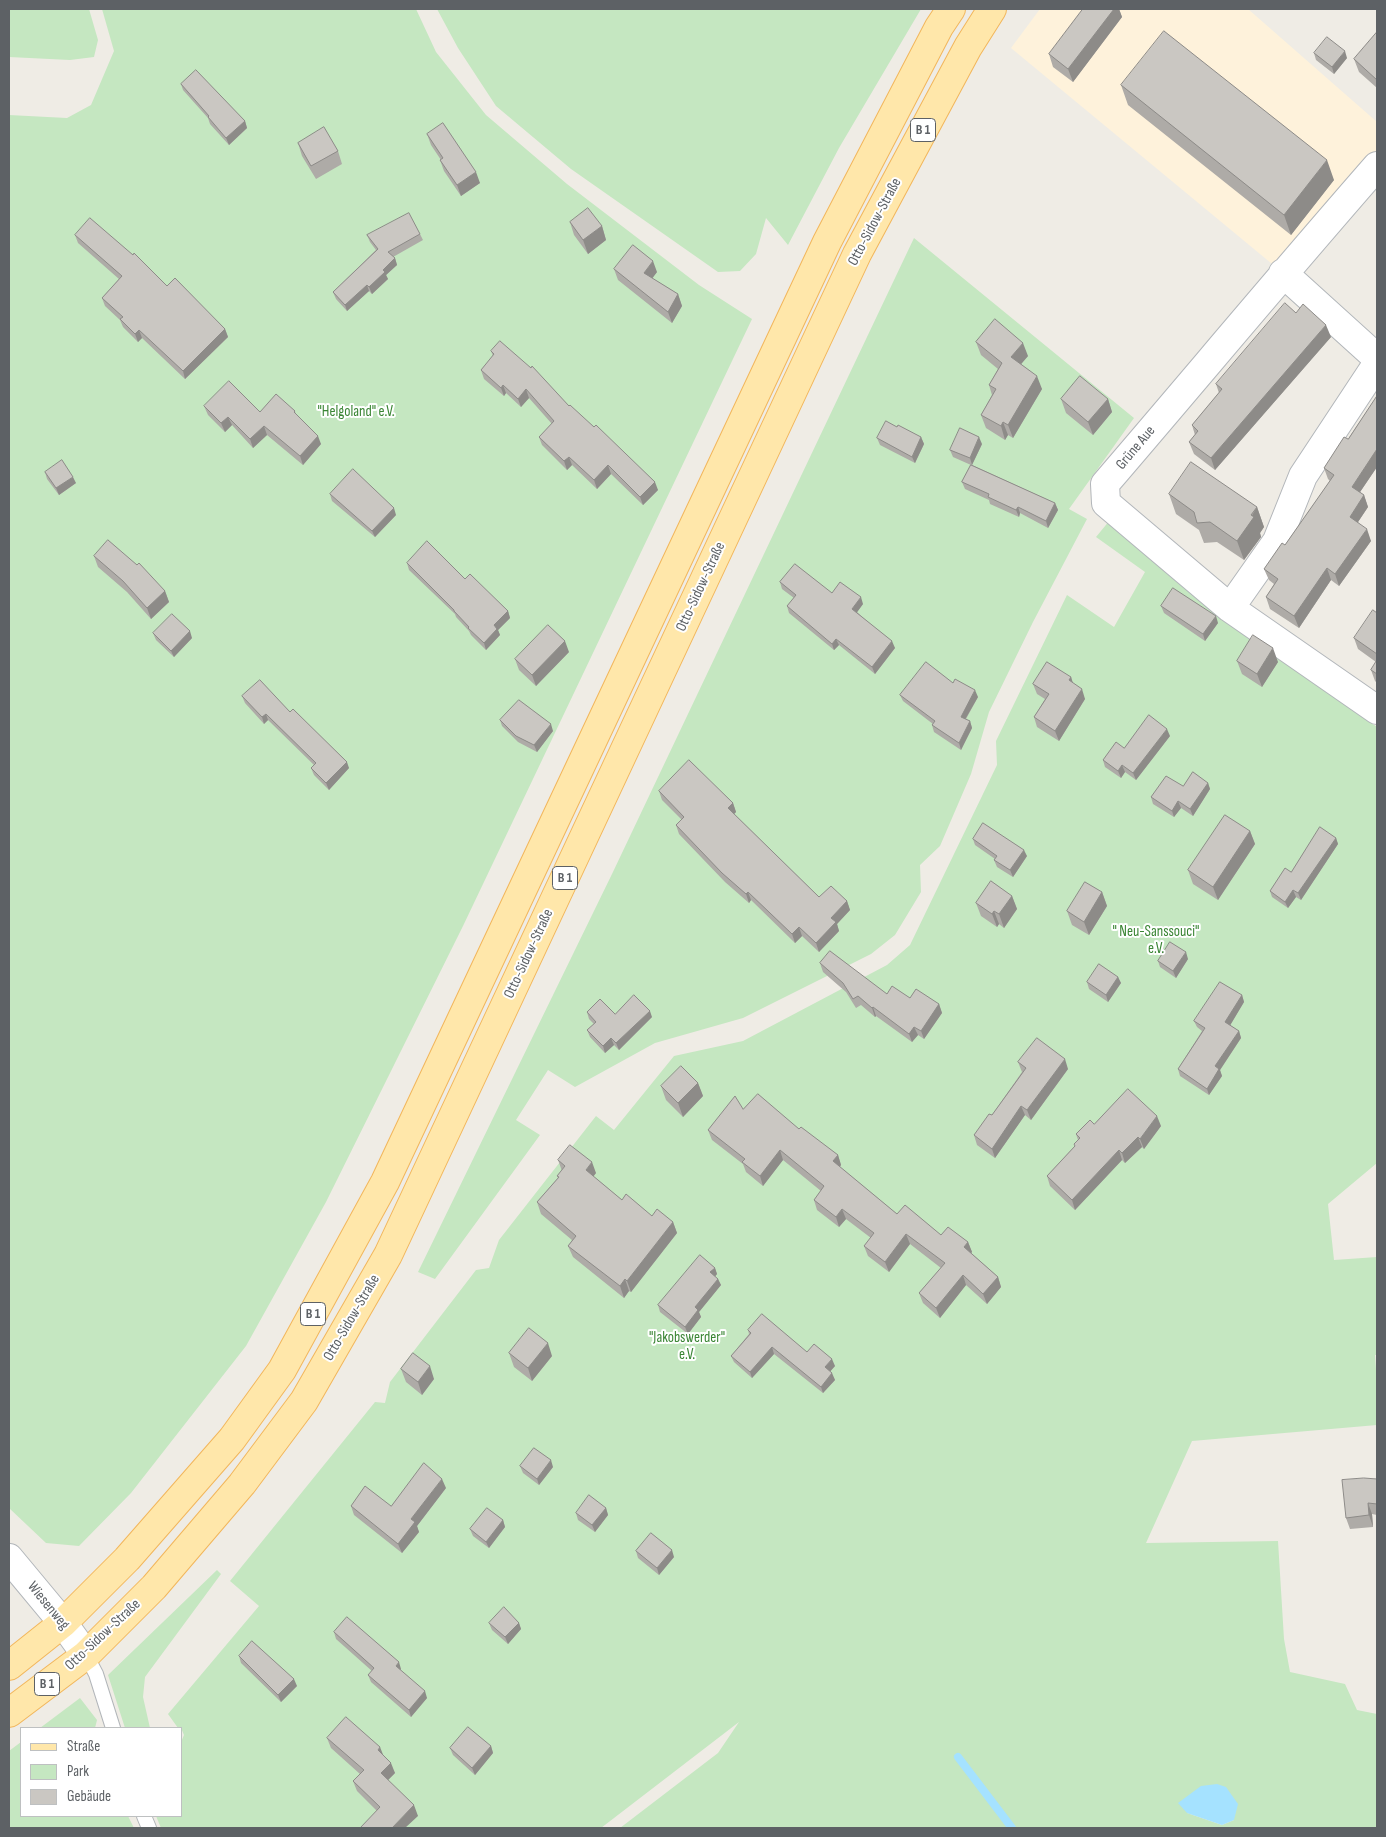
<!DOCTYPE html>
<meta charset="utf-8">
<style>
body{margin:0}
#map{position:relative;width:1386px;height:1837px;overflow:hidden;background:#efece5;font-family:"Sofia Sans Condensed",sans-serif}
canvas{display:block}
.frame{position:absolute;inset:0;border:10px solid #5d6165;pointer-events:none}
.legend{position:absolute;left:20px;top:1727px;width:162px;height:90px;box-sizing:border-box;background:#fff;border:1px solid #bec0c1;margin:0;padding:6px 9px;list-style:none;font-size:15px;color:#5d6165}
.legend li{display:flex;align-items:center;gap:10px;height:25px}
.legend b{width:25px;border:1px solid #bec0c1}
</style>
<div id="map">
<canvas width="1386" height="1837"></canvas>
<div class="frame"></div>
<ul class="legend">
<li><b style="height:6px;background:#ffe7aa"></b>Straße</li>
<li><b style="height:14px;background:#c5e7c1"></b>Park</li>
<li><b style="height:14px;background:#cac7c2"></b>Gebäude</li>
</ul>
</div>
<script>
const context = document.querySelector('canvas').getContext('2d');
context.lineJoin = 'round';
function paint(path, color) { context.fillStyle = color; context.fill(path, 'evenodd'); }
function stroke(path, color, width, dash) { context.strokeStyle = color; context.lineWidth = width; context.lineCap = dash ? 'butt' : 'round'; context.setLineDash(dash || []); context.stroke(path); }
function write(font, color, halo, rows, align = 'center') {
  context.font = font + ' "Sofia Sans Condensed",sans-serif'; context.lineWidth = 4; context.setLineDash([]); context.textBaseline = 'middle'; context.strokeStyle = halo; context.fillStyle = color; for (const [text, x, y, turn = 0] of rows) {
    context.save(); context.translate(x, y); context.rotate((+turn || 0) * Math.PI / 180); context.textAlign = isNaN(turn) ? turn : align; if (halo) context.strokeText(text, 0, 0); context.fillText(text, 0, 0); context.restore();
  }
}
const commercial = new Path2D(`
 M1040 9H1248L1377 122V166L1283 273 1011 48Z`);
const green = new Path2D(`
 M9 9H89L98 40 94 57 70 60 9 57Z
 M102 9H416L436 52 486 115 567 184 699 285 752 319 463 926 326 1202 246 1346 131 1493 79 1546 46 1543 9 1508V115L67 118 91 105 114 51Z
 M437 9H921L839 148 788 245 766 218 756 254 740 271 718 272 571 169 496 106 458 48Z
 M914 238 1134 418 1069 509 1087 519 1033 622 989 712 971 774 940 846 920 865 921 892 895 935 871 954 743 1018 655 1043 575 1087 548 1070 516 1120 540 1135 435 1279 418 1272 612 874Z
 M1110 520 1215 611 1377 727V1163L1328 1204 1334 1260 1377 1257V1355H1375L1377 1383V1425L1192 1441 1146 1543 1278 1541 1284 1639 1290 1672 1345 1684 1357 1710 1377 1714V1828H620L718 1753 739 1722 601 1828H161L156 1816H181V1742L184 1735 181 1728H178L168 1714 259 1606 230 1581 375 1402 385 1403 390 1382 476 1270 489 1268 499 1240 596 1116 614 1130 674 1056 743 1041 887 965 910 945 997 765 996 741 1067 595 1114 627 1145 572 1096 537ZM1187 1813 1234 1820 1222 1825Z
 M217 1570 221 1574 145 1677 143 1697 150 1728H125L108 1675Z
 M80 1698 97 1720 95 1728H40Z
 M21 1742V1816H128L134 1828H9V1751Z`);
const water = new Path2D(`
 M1217 1784 1226 1787 1238 1804 1234 1820 1222 1825 1187 1813 1178 1803 1201 1786Z`);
const stream = new Path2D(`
 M958 1757 1012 1828`);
const lane = new Path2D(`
 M86 1655 96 1674 113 1728
 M144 1816 149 1828`);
const street = new Path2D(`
 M1377 166C1285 271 1196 378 1105 484L1106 503 1230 608 1377 710
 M1283 273 1377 358
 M1230 608 1277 541 1303 476 1377 364
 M9 1558 63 1623 86 1655`);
const primary = new Path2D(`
 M9 1666 63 1623 127 1559 232 1439 282 1370 385 1182 827 242 939 27 951 9
 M9 1713 86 1655 154 1587 242 1484 304 1401 388 1255 857 254 968 47 992 9`);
const wall = new Path2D(`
 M1083 9H1119L1122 17 1073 82 1053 67 1049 54Z
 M1377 32V88L1359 72 1354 59Z
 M1314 53 1347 58 1334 74 1316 60Z
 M181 84 245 121 247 128 229 145 210 124 208 118 183 90Z
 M1121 85 1334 180 1291 235 1128 105Z
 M427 134 480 183 461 196 444 171 440 160H441L431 145Z
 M298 143 338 151 342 164 316 179 302 156Z
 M570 222 602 226 606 240 588 254 574 235Z
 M420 234 423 240 393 257 395 258 397 265 386 275 388 279 372 294 369 291 347 311 336 299 333 292 376 250 370 242 367 235Z
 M75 235 167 286 225 329 228 337 185 379 142 338 138 342 123 327 120 320 105 306 102 298 119 279 78 243Z
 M614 269 657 272 652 278 678 294 682 306 672 323 618 280Z
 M1296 313 1331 337 1215 470 1194 454 1189 442 1195 435 1192 425 1219 393 1216 384Z
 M976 342 1028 356 1021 364 1042 389 1013 438 1008 435 1005 440 986 428 981 415 992 395 989 385 998 369 981 355Z
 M491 351 569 406 658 490 643 505 611 474 597 489 572 465 567 470 542 445 539 437 552 424 529 398 521 407 506 393 504 396 484 379 481 370 493 356Z
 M1377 396V467L1360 492 1364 495 1368 507 1358 522 1371 541 1339 586 1331 580 1299 628 1270 609 1266 597 1274 584 1269 580 1264 569 1285 545 1330 481 1328 479 1324 468 1348 439Z
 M1061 399H1108L1112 412 1093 435 1066 413Z
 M204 406 260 412 295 411 296 415 321 444 303 465 267 435 253 448 232 425 225 432 208 415Z
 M897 427 921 437 924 444 915 463 880 445 877 438Z
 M982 444 972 465 1055 503 1058 510 1048 528 1020 513 1019 517 990 504 989 500 965 489 962 482 971 465 953 457 950 450Z
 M45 472 76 483 59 495 47 479Z
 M330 494 396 515 375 537 332 501Z
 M1169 494 1257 507 1264 527 1260 533 1261 537 1244 560 1217 542 1204 543 1199 530 1176 514Z
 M94 556 165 591 169 602 151 619 127 592 98 567Z
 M407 563 465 579 508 611 510 618 498 630 500 635 486 650 471 635 469 631 456 617 455 614 409 570Z
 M780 582 832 593 863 604 857 612 895 648 875 674 839 645 834 650 789 613 787 606 794 598 782 589Z
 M1161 606 1218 623 1205 641 1164 613Z
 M1377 613V683L1375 681 1371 670 1376 662 1358 649 1354 638Z
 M153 633 192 638 174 657 156 640Z
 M569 652 536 686 519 670 515 659Z
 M1237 661 1278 662 1262 687 1242 674Z
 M1071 677 1073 683 1085 699 1059 741 1037 727 1034 717 1045 699 1037 694 1033 684Z
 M953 683 978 697 966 719 970 721 972 728 961 750 934 732 932 725 933 724 903 701 900 695Z
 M242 696 290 712 349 768 329 790 314 775 311 768 314 765 268 720 264 724 245 703Z
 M500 720 553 731 537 752 518 742 502 726Z
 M1170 736 1136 780 1125 772 1121 778 1105 767 1103 760 1124 748Z
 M1208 783 1210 789 1193 816 1181 808 1174 817 1153 804 1151 797 1183 786Z
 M659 791 733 803 736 812 734 814 819 897 847 901 850 910 837 924 839 931 819 952 802 936 795 943 751 900 749 903 725 882 679 834 676 825 682 820 662 800Z
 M1250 831 1255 844 1218 900 1193 884 1188 870Z
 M1336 838 1338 844 1301 900 1296 897 1288 908 1272 897 1270 891 1291 872Z
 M973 839 1027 856 1013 877 997 867 994 860 995 859 975 845Z
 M1102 892 1107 906 1089 935 1072 925 1067 911Z
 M1012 896 1017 909 1004 928 999 924 997 927 981 916 976 903Z
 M1188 959 1176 978 1160 967 1158 961Z
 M820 963 887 994 910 998 939 1004 942 1013 924 1039 918 1035 912 1042 876 1016 875 1017 861 1005 856 1008 846 992 823 972Z
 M1118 977 1121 983 1108 1002 1089 989 1087 982Z
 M1242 995 1244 1002 1230 1025 1239 1031 1241 1038 1220 1070 1222 1076 1209 1095 1180 1076 1178 1069 1202 1031 1197 1027 1194 1021Z
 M587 1012 615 1014 652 1017 619 1050 614 1045 605 1053 590 1037 587 1030 594 1024 589 1019Z
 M1018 1062 1068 1069 1031 1120 1025 1115 995 1158 977 1145 974 1135 992 1115 1022 1072Z
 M698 1083 703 1096 683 1117 666 1100 661 1086Z
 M743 1109 799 1129 838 1155 841 1165 840 1167 897 1214 941 1235 968 1242 972 1252 971 1253 998 1277 1001 1287 987 1304 966 1285 940 1318 923 1303 919 1293 941 1268 910 1244 889 1272 868 1256 864 1246 871 1238 846 1219 839 1227 817 1210 814 1200 821 1191 783 1160 763 1186 746 1172 743 1164 712 1140 708 1130Z
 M1094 1124 1161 1126 1144 1149 1142 1147 1125 1163 1122 1160 1075 1210 1050 1186 1047 1176 1075 1146 1074 1144 1078 1140 1076 1134Z
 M558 1160 596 1173 593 1176 622 1200 652 1216 673 1222 677 1233 631 1292 629 1291 624 1298 573 1257 568 1246 572 1240 541 1214 537 1202 558 1178 557 1176 562 1171Z
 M715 1268 717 1274 715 1276 718 1279 721 1285 699 1312 701 1317 688 1334 660 1312 658 1305Z
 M748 1330 807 1352 835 1366 830 1371 835 1380 823 1393 774 1354 752 1378 734 1362 731 1356 749 1334Z
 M509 1353 552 1356 532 1381 514 1367Z
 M401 1369 434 1379 422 1395 406 1382Z
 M520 1466 553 1467 539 1485 523 1473Z
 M1377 1479V1515L1372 1514 1373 1527 1350 1529 1346 1518Z
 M446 1488 417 1526 419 1532 402 1553 354 1515 351 1506H391Z
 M606 1508 608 1515 595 1532 578 1520 576 1513Z
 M503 1520 505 1527 489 1548 473 1536 470 1529Z
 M636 1551 674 1557 659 1575 638 1558Z
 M489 1623H519L521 1629 508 1644 492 1630Z
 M334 1632 401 1669 400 1670 427 1698 411 1717 371 1682 368 1675 372 1671 336 1639Z
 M239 1656 297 1686 281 1702 241 1663Z
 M327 1738 383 1755 395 1773 388 1780 418 1816 377 1811 357 1791 353 1781 360 1774 331 1748Z
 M491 1746 493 1753 475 1775 453 1755 450 1748Z`);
const shadedWall = new Path2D(`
 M1114 9H1119L1122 17 1073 82 1068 69Z
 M1345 51 1347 58 1334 74 1332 67Z
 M245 121 247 128 229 145 226 138Z
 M1327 160 1334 180 1291 235 1284 215Z
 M476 172 480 183 461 196 457 185Z
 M602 226 606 240 588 254 583 240Z
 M395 258 397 265 386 275 388 279 372 294 369 287 383 270Z
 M653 261 657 272 648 284 644 273Z
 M367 285 369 291 347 311 345 305Z
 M678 294 682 306 672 323 668 312Z
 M1326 325 1331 337 1215 470 1211 458Z
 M225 329 228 337 185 379 183 371Z
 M139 330 142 338 138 342 135 334Z
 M1023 343 1028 356 1016 370 1011 357Z
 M1037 376 1042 389 1013 438 1008 425Z
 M503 385 506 393 504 396 501 388Z
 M526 389 529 398 521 407 518 399Z
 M1108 399 1112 412 1093 435 1088 422Z
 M228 417 232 425 225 432 221 423Z
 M1003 422 1008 435 1005 440 1001 426Z
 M264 426 267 435 253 448 250 439Z
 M318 436 321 444 303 465 300 456Z
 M921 437 924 444 915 463 912 457Z
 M979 437 982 444 972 465 970 458Z
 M1377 449V467L1356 498 1352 487Z
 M569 457 572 465 567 470 564 461Z
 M608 465 611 474 597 489 594 480Z
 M73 477 76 483 59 495 56 488Z
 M655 482 658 490 643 505 640 497Z
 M1364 495 1368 507 1354 528 1350 517Z
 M1055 503 1058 510 1048 528 1046 521Z
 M1018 507 1020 513 1019 517 1016 510Z
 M1257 507 1264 527 1260 533 1261 537 1244 560 1237 541Z
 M394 508 396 515 375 537 372 531Z
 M1367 529 1371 541 1339 586 1335 574Z
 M1327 568 1331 580 1299 628 1294 616Z
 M165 591 169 602 151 619 147 608Z
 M861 597 863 604 855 615 852 609Z
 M508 611 510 618 498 630 500 635 486 650 484 643 494 625Z
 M1216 616 1218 623 1205 641 1203 634Z
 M190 631 192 638 174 657 171 651Z
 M836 639 839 645 834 650 832 644Z
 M565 641 569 652 536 686 532 675Z
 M892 641 895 648 875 674 872 667Z
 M1273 648 1278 662 1262 687 1257 674Z
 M1071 677 1074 687 1069 680Z
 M1082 689 1085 699 1059 741 1055 731Z
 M975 690 978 697 963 723 961 717Z
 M266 714 268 720 264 724 262 717Z
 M970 721 972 728 961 750 959 743Z
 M551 724 553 731 537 752 534 745Z
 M1167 729 1170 736 1136 780 1133 773Z
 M347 762 349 768 329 790 326 783Z
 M1122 765 1125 772 1121 778 1118 771Z
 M1208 783 1210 789 1193 816 1190 809Z
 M1178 801 1181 808 1174 817 1172 811Z
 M733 803 736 812 731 817 728 808Z
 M1250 831 1255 844 1218 900 1213 887Z
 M1336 838 1338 844 1301 900 1298 893Z
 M1024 850 1027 856 1013 877 1010 870Z
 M1293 890 1296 897 1288 908 1285 902Z
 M748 892 751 900 749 903 746 894Z
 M1102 892 1107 906 1089 935 1084 922Z
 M1012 896 1017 909 1004 928 999 914Z
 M847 901 850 910 837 924 839 931 819 952 816 943 831 918Z
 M994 911 999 924 997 927 992 914Z
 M799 927 802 936 795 943 792 934Z
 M1186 952 1188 959 1176 978 1173 971Z
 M1118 977 1121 983 1108 1002 1106 995Z
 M1242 995 1244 1002 1228 1029 1225 1022Z
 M939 1004 942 1013 924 1039 921 1031Z
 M873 1007 876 1016 875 1017 872 1008Z
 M650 1011 652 1017 619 1050 616 1043Z
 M914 1027 918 1035 912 1042 909 1034Z
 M1239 1031 1241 1038 1220 1070 1222 1076 1209 1095 1207 1089 1215 1066Z
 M611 1038 614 1045 605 1053 603 1046Z
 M1065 1059 1068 1069 1031 1120 1027 1110Z
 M698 1083 703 1096 683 1117 678 1103Z
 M1021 1106 1025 1115 995 1158 992 1149Z
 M1157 1116 1161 1126 1144 1149 1140 1139Z
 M1138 1137 1142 1147 1125 1163 1122 1153Z
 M780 1150 783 1160 763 1186 760 1176Z
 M1119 1150 1122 1160 1075 1210 1072 1200Z
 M838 1155 841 1165 836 1171 833 1161Z
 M592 1162 596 1173 590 1181 586 1170Z
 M842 1209 846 1219 839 1227 836 1217Z
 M673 1222 677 1233 631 1292 627 1281Z
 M906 1234 910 1244 889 1272 885 1262Z
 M968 1242 972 1252 968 1257 964 1247Z
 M715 1268 717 1274 713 1279 710 1272Z
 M963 1275 966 1285 940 1318 936 1308Z
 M998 1277 1001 1287 987 1304 983 1294Z
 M625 1279 629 1291 624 1298 620 1286Z
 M718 1279 721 1285 699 1312 701 1317 688 1334 685 1327 695 1307Z
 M548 1343 552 1356 532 1381 528 1368Z
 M772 1347 774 1354 752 1378 750 1372Z
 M832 1359 835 1366 828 1374 825 1367Z
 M430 1366 434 1379 422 1395 418 1382Z
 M832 1373 835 1380 823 1393 821 1387Z
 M551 1460 553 1467 539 1485 537 1479Z
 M442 1479 446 1488 417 1526 419 1532 402 1553 398 1544 411 1519Z
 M1368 1503 1372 1514 1373 1527 1369 1515Z
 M606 1508 608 1515 595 1532 592 1525Z
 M503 1520 505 1527 489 1548 486 1542Z
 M672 1550 674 1557 659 1575 657 1568Z
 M519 1623 521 1629 508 1644 505 1637Z
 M399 1662 401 1669 398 1673 396 1666Z
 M294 1679 297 1686 281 1702 278 1695Z
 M425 1691 427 1698 411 1717 409 1710Z
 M491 1746 493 1753 475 1775 472 1768Z
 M380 1747 384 1757 378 1750Z
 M391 1763 395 1773 385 1783 381 1773Z
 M414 1805 418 1816 405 1828H392Z`);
const building = new Path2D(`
 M1083 9H1114L1068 69 1049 54Z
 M1164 31 1327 160 1284 215 1121 85Z
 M1377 32V80L1354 59Z
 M1327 37 1345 51 1332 67 1314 53Z
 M196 70 245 121 226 138 208 117 209 116 181 84Z
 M443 123 476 172 457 185 440 160 443 158 427 134Z
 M324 127 338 151 311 166 298 143Z
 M588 208 602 226 583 240 570 222Z
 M409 213 420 234 388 252 395 258 383 270 385 272 369 287 367 285 345 305 333 292 378 249 367 235Z
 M90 218 133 255 134 253 167 286 175 278 225 329 183 371 139 330 135 334 120 319 123 317 102 298 122 276 75 235Z
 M633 245 653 261 644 273 678 294 668 312 614 269Z
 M1285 303 1296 313 1303 304 1326 325 1211 458 1189 442 1198 431 1192 425 1222 389 1216 384Z
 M995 319 1023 343 1011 357 1037 376 1008 425 1003 422 1001 426 981 415 996 389 989 385 1002 363 976 342Z
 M500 341 531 368 532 366 569 406 570 405 594 427 596 425 655 482 640 497 608 465 594 480 569 457 564 461 539 437 554 421 526 389 518 399 503 385 501 388 481 370 494 354 491 351Z
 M1080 376 1108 399 1088 422 1061 399Z
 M229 381 260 412 276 394 295 411 294 412 318 436 300 456 264 426 250 439 228 417 221 423 204 406Z
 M1377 396V449L1352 487 1364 495 1350 517 1367 529 1335 574 1327 568 1294 616 1266 597 1278 579 1264 569 1282 543 1285 545 1334 475 1324 468 1344 437 1348 439Z
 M886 421 897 427 898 425 921 437 912 457 877 438Z
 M960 428 979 437 970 458 950 450Z
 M62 460 73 477 56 488 45 472Z
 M1191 462 1257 507 1251 515 1254 517 1237 541 1210 522 1197 523 1194 512 1169 494Z
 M971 465 1055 503 1046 521 1018 507 1016 510 988 497 989 494 962 482Z
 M353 469 394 508 372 531 330 494Z
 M108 540 137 565 139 563 165 591 147 608 123 581 94 556Z
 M427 541 465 579 470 574 508 611 494 625 497 629 484 643 468 628 469 627 454 611V610L407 563Z
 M795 564 832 593 840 582 861 597 852 609 892 641 872 667 836 639 832 644 787 606 796 595 780 582Z
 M1173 588 1216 616 1203 634 1161 606Z
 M1373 610 1377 613V654L1354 638Z
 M172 614 190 631 171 651 153 633Z
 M548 625 565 641 532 675 515 659Z
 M1253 635 1273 648 1257 674 1237 661Z
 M1377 660V674L1371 670Z
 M926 662 953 683 955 679 975 690 961 717 970 721 959 743 932 725 935 721 900 695Z
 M1047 662 1071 677 1069 680 1082 689 1055 731 1034 717 1049 694 1033 684Z
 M260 680 290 712 293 709 347 762 326 783 311 768 316 763 266 714 262 717 242 696Z
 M519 700 551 724 534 745 516 736 500 720Z
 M1149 715 1167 729 1133 773 1122 765 1118 771 1103 760 1116 742 1124 748Z
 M689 760 733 803 728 808 819 897 831 886 847 901 831 918 836 922 816 943 799 927 792 934 748 892 746 894 722 873 676 825 684 817 659 791Z
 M1193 772 1208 783 1190 809 1178 801 1172 811 1151 797 1166 776 1183 786Z
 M1225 815 1250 831 1213 887 1188 870Z
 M983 823 1024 850 1010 870 994 860 997 856 973 839Z
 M1320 827 1336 838 1298 893 1293 890 1285 902 1270 891 1285 868 1291 872Z
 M991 881 1012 896 999 914 994 911 992 914 976 903Z
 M1085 882 1102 892 1084 922 1067 911Z
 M1170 942 1186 952 1173 971 1158 961Z
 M830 951 887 994 892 986 910 998 916 989 939 1004 921 1031 914 1027 909 1034 873 1007 872 1008 858 996 853 999 843 983 820 963Z
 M1099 964 1118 977 1106 995 1087 982Z
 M1220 982 1242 995 1225 1022 1239 1031 1215 1066 1219 1069 1207 1089 1178 1069 1205 1028 1194 1021Z
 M634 995 650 1011 616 1043 611 1038 603 1046 587 1030 596 1022 587 1012 600 999 615 1014Z
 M1037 1038 1065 1059 1027 1110 1021 1106 992 1149 974 1135 989 1114 992 1115 1026 1068 1018 1062Z
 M681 1066 698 1083 678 1103 661 1086Z
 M1128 1089 1157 1116 1140 1139 1138 1137 1122 1153 1119 1150 1072 1200 1047 1176 1075 1146 1074 1144 1080 1138 1076 1134 1090 1120 1094 1124Z
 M758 1094 799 1129 801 1127 838 1155 833 1161 897 1214 905 1205 941 1235 948 1227 968 1242 964 1247 998 1277 983 1294 963 1275 936 1308 919 1293 945 1263 906 1234 885 1262 864 1246 874 1233 842 1209 836 1217 814 1200 824 1186 780 1150 760 1176 742 1162 745 1159 708 1130 735 1096 743 1109Z
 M570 1145 592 1162 586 1170 622 1200 626 1194 652 1216 657 1209 673 1222 627 1281 625 1279 620 1286 568 1246 576 1236 537 1202 559 1177 557 1176 565 1166 558 1160Z
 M700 1255 715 1268 710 1272 718 1279 695 1307 698 1310 685 1327 658 1305Z
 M762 1314 807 1352 814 1344 832 1359 825 1367 832 1373 821 1387 772 1347 750 1372 731 1356 751 1333 748 1330Z
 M529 1328 548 1343 528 1368 509 1353Z
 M413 1353 430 1366 418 1382 401 1369Z
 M534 1448 551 1460 537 1479 520 1466Z
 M424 1463 442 1479 411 1519 415 1522 398 1544 351 1506 365 1486 391 1506Z
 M1364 1478 1377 1479V1504L1368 1503 1369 1515 1346 1518 1342 1480Z
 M589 1495 606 1508 592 1525 576 1513Z
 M487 1508 503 1520 486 1542 470 1529Z
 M651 1533 672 1550 657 1568 636 1551Z
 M504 1607 519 1623 505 1637 489 1623Z
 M347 1617 399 1662 396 1666 425 1691 409 1710 368 1675 374 1668 334 1632Z
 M252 1641 294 1679 278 1695 239 1656Z
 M346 1717 380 1747 378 1750 391 1763 381 1773 414 1805 392 1828H360L380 1807 353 1781 364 1770 327 1738Z
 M468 1727 491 1746 472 1768 450 1748Z`);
const shields = [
 [923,130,25],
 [565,878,25],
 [313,1314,25],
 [47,1684,25]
];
const shieldNames = [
 ["B 1",923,130],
 ["B 1",565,878],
 ["B 1",313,1314],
 ["B 1",47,1684]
];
const streetNames = [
 ["Otto-Sidow-Straße",875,222,-62],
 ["Grüne Aue",1136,448,-50],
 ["Otto-Sidow-Straße",701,587,-65],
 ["Otto-Sidow-Straße",529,954,-65],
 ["Otto-Sidow-Straße",352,1318,-60],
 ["Wiesenweg",48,1606,51],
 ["Otto-Sidow-Straße",103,1635,-43]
];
const parkNames = [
 ["\"Helgoland\" e.V.",356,412],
 ["\" Neu-Sanssouci\"",1156,932],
 ["e.V.",1156,949],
 ["\"Jakobswerder\"",687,1338],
 ["e.V.",687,1355]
];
paint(commercial, '#fef2db');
paint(green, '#c5e7c1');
paint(water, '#a5e2ff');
stroke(stream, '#a5e2ff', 8);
stroke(lane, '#b2b6ba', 16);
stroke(street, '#b2b6ba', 30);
stroke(primary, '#f2b65b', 30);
stroke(lane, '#fff', 14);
stroke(street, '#fff', 28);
stroke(primary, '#ffe7aa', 28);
paint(wall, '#aeaba7');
paint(shadedWall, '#8d8b88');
paint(building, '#cac7c2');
stroke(building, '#8d8b88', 1);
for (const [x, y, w] of shields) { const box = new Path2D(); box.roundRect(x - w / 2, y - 11.5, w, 23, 4); context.fillStyle = '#fff'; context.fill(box); stroke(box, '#5d6165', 1); }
write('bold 14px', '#5d6165', null, shieldNames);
write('15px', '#5d6165', '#fff', streetNames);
write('15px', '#3a8534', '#fff', parkNames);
</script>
